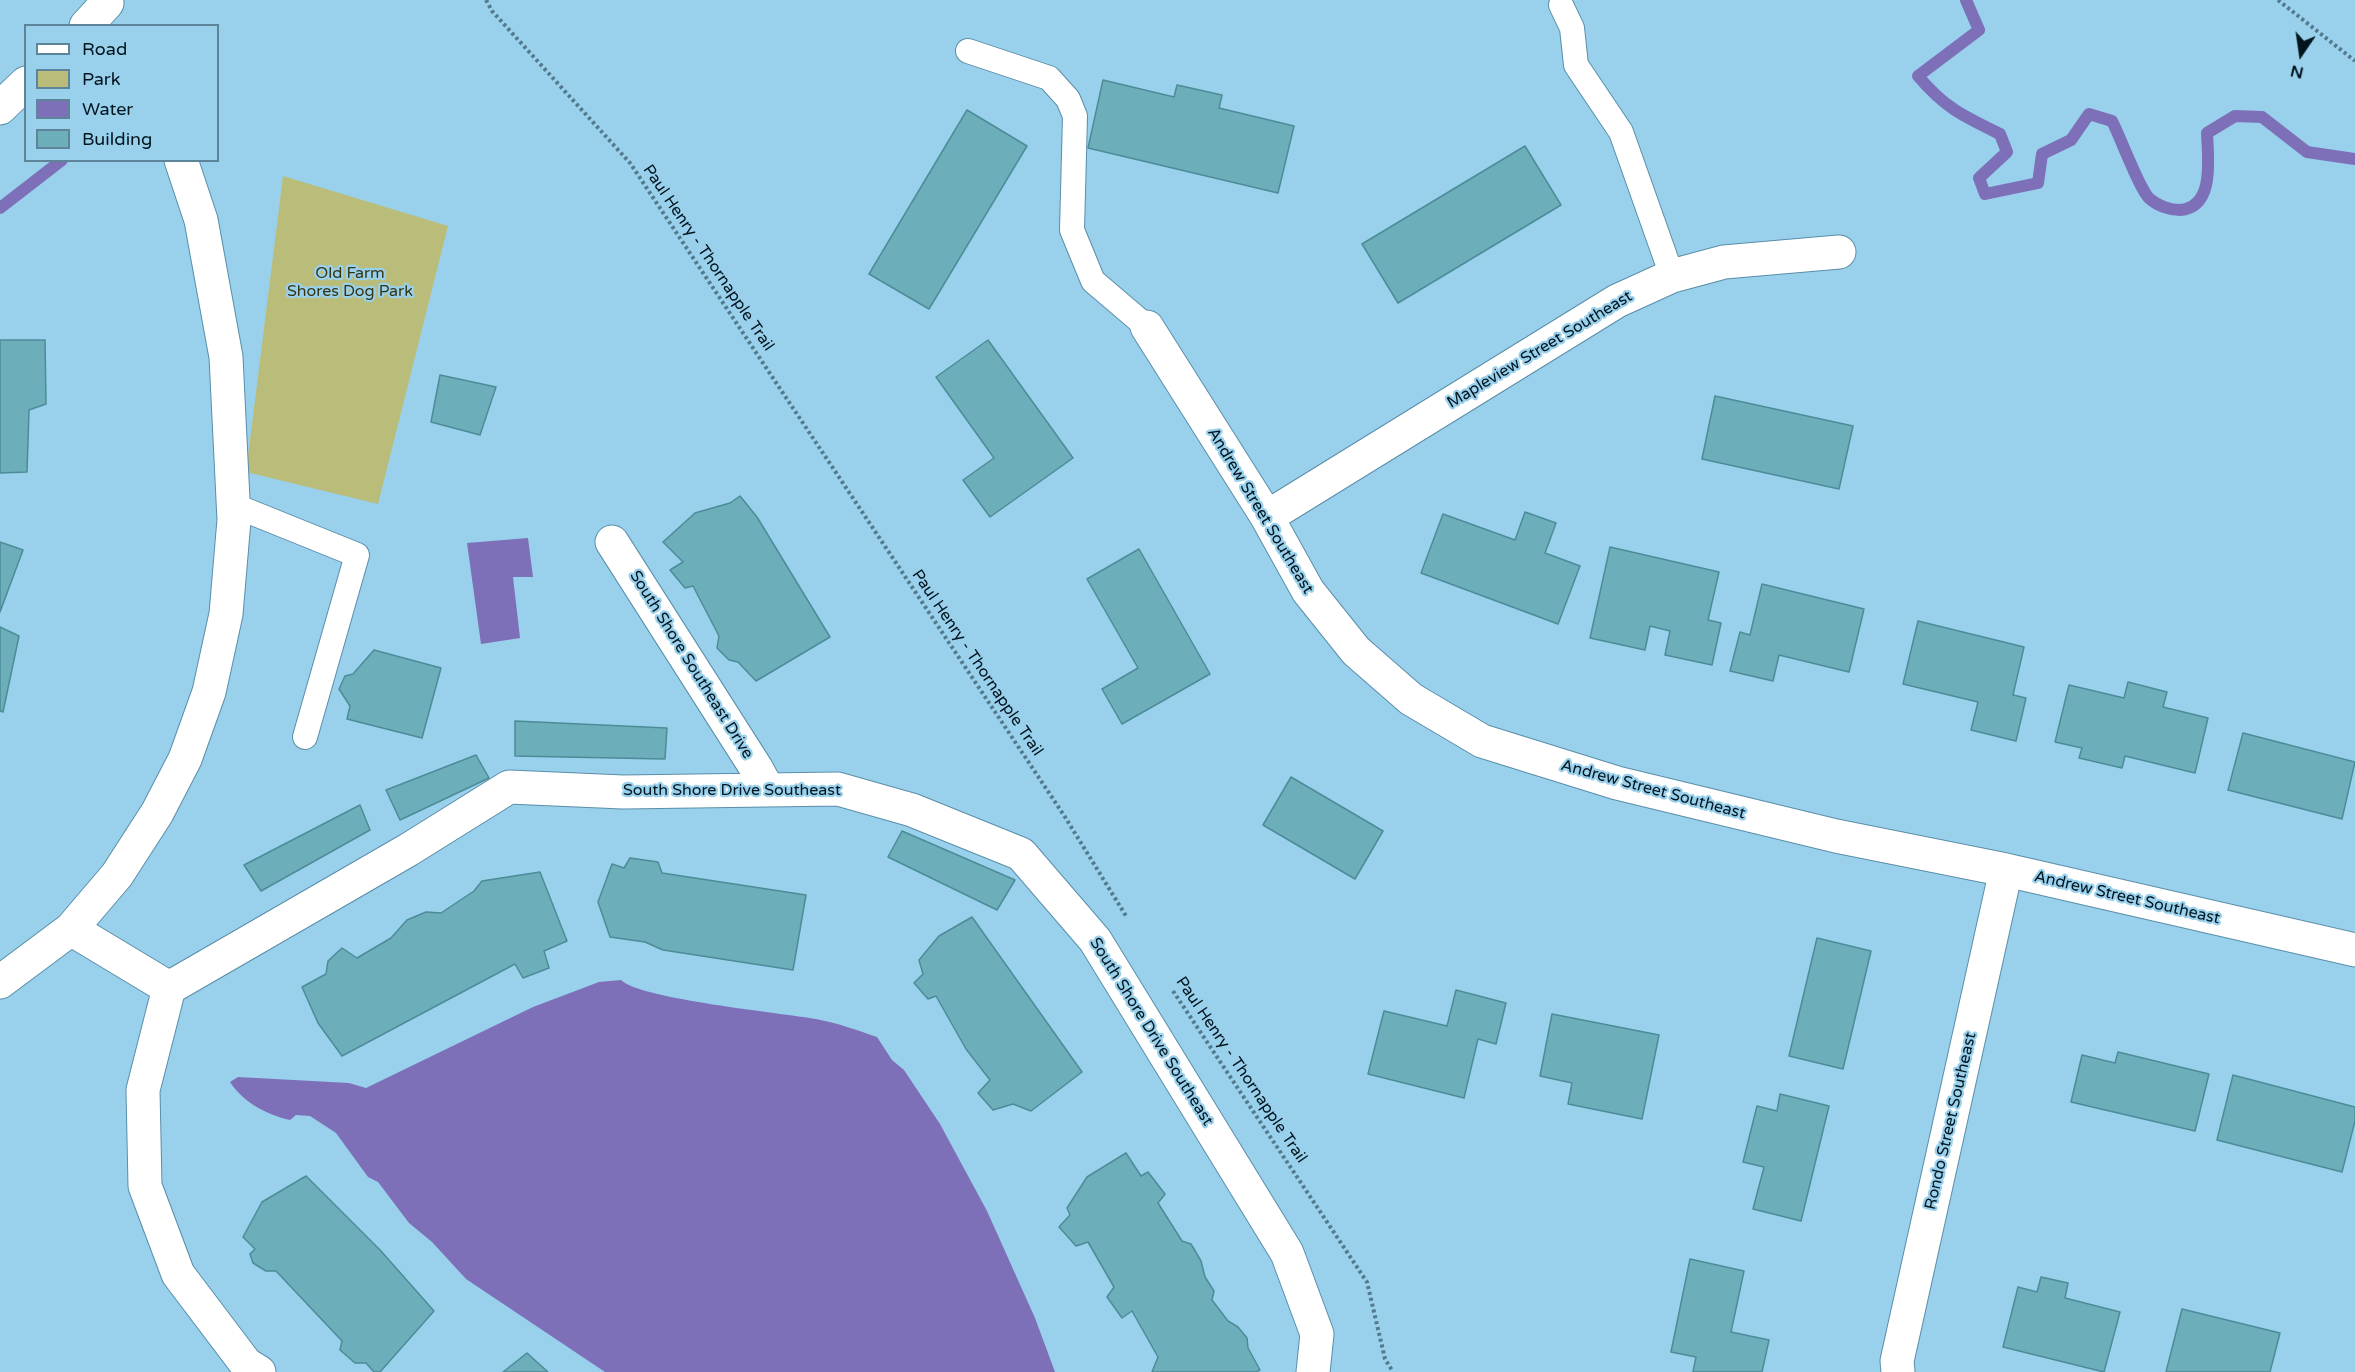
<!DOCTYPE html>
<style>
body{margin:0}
#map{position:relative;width:2355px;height:1372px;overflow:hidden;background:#99d0ec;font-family:"Varela Round",sans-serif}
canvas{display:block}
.legend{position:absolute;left:24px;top:24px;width:195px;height:138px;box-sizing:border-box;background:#99d0ec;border:2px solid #5d859a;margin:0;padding:8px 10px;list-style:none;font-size:18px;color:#02151f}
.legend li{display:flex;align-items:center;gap:12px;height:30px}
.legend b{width:30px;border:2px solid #5d859a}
.north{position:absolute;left:2271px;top:24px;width:60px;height:60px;-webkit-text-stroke:4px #99d0ec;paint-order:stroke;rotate:193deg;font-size:16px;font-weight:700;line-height:24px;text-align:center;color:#02151f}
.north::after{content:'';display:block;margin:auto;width:21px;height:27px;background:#02151f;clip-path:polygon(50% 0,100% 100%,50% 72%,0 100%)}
</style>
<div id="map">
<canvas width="2355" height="1372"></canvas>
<ul class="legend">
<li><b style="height:8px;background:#fff"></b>Road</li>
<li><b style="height:16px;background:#babd79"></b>Park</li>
<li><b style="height:16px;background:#7d70b9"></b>Water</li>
<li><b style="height:16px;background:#6daebb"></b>Building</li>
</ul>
<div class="north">N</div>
</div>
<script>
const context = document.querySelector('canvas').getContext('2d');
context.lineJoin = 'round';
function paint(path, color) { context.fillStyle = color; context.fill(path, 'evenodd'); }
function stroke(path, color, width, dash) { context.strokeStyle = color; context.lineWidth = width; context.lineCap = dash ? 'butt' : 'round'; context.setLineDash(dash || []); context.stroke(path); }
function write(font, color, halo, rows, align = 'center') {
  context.font = font + ' "Varela Round",sans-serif'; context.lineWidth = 4.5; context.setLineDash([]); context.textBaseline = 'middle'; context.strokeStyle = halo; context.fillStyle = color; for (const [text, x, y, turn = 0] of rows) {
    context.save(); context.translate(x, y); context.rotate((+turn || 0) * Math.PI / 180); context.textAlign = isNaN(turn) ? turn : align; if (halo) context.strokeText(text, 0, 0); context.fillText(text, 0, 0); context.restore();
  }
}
const green = new Path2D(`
 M283 176 448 226 378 504 246 472Z`);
const water = new Path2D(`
 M528 538 533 577H513L520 638 481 644 467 543Z
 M621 980C640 999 781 1013 816 1019 837 1023 857 1030 877 1037L892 1060 904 1070 940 1124 987 1211 1035 1318 1055 1372H605L466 1279 432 1242 409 1223 378 1182 368 1177 336 1133 310 1116 296 1115 290 1120C267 1115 243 1102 230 1082L238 1077 349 1083 366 1088 533 1007 599 982Z`);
const stream = new Path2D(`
 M1966 0 1979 30 1918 76C1945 108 1963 116 2000 134L2007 152 1979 178 1985 194 2038 183 2042 154 2071 140 2089 114 2112 121C2120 136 2140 191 2150 199 2158 206 2170 210 2180 210 2215 207 2208 159 2207 133L2235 116 2262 117 2307 152 2355 159
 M0 208 62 160`);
const building = new Path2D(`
 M1103 80 1174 97 1177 85 1222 95 1219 108 1294 126 1278 193 1088 148Z
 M967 110 1027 146 929 309 869 274Z
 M1525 146 1561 205 1398 303 1362 244Z
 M0 340H45L46 404 29 410 27 472 0 473Z
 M988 340 1073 458 990 517 963 480 994 458 936 377Z
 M440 375 496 387 480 435 431 422Z
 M1715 396 1853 426 1839 489 1702 459Z
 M740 496 757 517 830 637 756 681 738 662 729 660 717 648 719 636 693 586 685 588 670 570 683 562 663 542 695 513 730 503Z
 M1525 512 1556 523 1545 553 1580 566 1558 624 1421 573 1443 514 1515 540Z
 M0 542 23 550 0 612Z
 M1610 547 1719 572 1708 620 1721 623 1712 665 1665 655 1670 631 1650 626 1645 650 1590 638Z
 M1139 549 1210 674 1122 724 1102 689 1138 668 1087 579Z
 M1762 584 1864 609 1849 672 1779 655 1773 681 1730 671 1740 632 1750 635Z
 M1918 621 2024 647 2013 695 2026 698 2016 741 1971 730 1978 702 1903 684Z
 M0 627 19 636 3 712 0 711Z
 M374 650 441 668 422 738 347 719 350 706 339 689 345 676 353 674Z
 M2128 682 2167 692 2163 707 2208 718 2195 773 2125 756 2122 768 2079 758 2082 748 2055 742 2069 685 2124 698Z
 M515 721 667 728 665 759 515 756Z
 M2243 733 2355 762 2342 819 2228 790Z
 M476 755 489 778 400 820 386 790Z
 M1291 777 1383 831 1355 879 1263 825Z
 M360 805 370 830 261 891 244 865Z
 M902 831 1015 880 997 910 888 857Z
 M630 858 658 862 662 873 806 895 793 970 663 950 645 942 610 937 598 902 612 864 624 868Z
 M540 872 567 941 544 951 549 968 523 978 515 964 342 1056 318 1023 302 987 326 974 328 961 342 948 357 958 391 938 407 920 426 912 441 913 474 891 482 881Z
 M972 917 1082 1072 1031 1111 1013 1104 993 1110 978 1093 990 1080 966 1049 936 996 928 999 914 983 923 974 919 960 939 936Z
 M1817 938 1871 951 1843 1069 1789 1056Z
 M1456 990 1506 1003 1496 1044 1478 1039 1464 1098 1368 1074 1384 1011 1447 1026Z
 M1552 1014 1659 1035 1642 1119 1568 1104 1572 1083 1540 1076Z
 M2118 1052 2209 1074 2195 1131 2071 1102 2082 1055 2115 1063Z
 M2233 1075 2355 1107V1121L2342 1172 2217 1140Z
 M1780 1094 1829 1106 1801 1221 1753 1209 1764 1167 1743 1162 1757 1106 1777 1111Z
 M1126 1153 1141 1176 1148 1172 1165 1194 1158 1203 1182 1241 1191 1244 1201 1261 1205 1277 1214 1291 1212 1300 1228 1321 1238 1327 1247 1338 1248 1348 1260 1370 1256 1372H1152L1158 1357 1132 1311 1122 1318 1107 1297 1114 1287 1088 1242 1076 1246 1059 1227 1070 1215 1067 1208 1087 1177Z
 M306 1176 381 1251 434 1311 380 1372H374L366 1363H355L340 1350 342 1341 276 1271H266L253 1263 250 1254 255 1249 243 1237 262 1202Z
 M1690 1259 1744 1271 1731 1332 1769 1340 1762 1372H1693L1696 1357 1671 1352Z
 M2041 1277 2068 1283 2065 1298 2120 1312 2104 1372 2003 1347 2018 1287 2037 1292Z
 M2182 1309 2280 1333 2270 1372H2166Z
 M527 1353 548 1372H503Z`);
const path = new Path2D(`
 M486 0 492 11 630 163 1065 817 1126 916
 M2278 0 2355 61
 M1173 991 1367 1282 1385 1359 1393 1372`);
const lane = new Path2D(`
 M1561 5 1572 28 1576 65 1621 132 1672 276
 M968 51 1049 78 1068 99 1075 116 1072 230 1093 281 1147 327
 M233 505 357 555 305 737`);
const street = new Path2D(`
 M86 26 107 3
 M0 108 26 83
 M1147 327 1267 517 1308 591 1356 651 1411 699 1482 741 1617 783 1836 836 2006 870 2355 950
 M1267 517 1617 301 1672 276 1724 262 1839 252
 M612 542 756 768 768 790
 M71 929 169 988
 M0 982 71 929 117 875 157 813 185 759 209 692 226 614 234 520 226 357 201 220 181 160
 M169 988 408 850 509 787 623 792 838 789 912 810 1021 854 1095 940 1287 1253 1317 1334 1313 1372
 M169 988 143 1090 145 1186 178 1274 246 1364 259 1372
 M1898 1372 1897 1361 2006 870`);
const streetNames = [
 ["Paul Henry - Thornapple Trail",708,258,56],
 ["Mapleview Street Southeast",1540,350,-31],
 ["Andrew Street Southeast",1260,511,59],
 ["Paul Henry - Thornapple Trail",977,663,56],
 ["South Shore Southeast Drive",691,665,58],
 ["Andrew Street Southeast",1653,790,15],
 ["South Shore Drive Southeast",732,791],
 ["Andrew Street Southeast",2127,898,13],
 ["South Shore Drive Southeast",1151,1032,58],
 ["Paul Henry - Thornapple Trail",1241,1070,56],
 ["Rondo Street Southeast",1951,1121,-77]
];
const parkNames = [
 ["Old Farm",350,274],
 ["Shores Dog Park",350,292]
];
paint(green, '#babd79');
paint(water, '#7d70b9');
stroke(stream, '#7d70b9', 12);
paint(building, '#6daebb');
stroke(building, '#4b8c98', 1.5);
stroke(lane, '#5a8ea9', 26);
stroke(street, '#5a8ea9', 35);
stroke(path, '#53798c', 4, [3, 3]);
stroke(lane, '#fff', 24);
stroke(street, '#fff', 33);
write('16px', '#02151f', '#99d0ec', streetNames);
write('16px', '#353611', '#99d0ec', parkNames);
</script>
